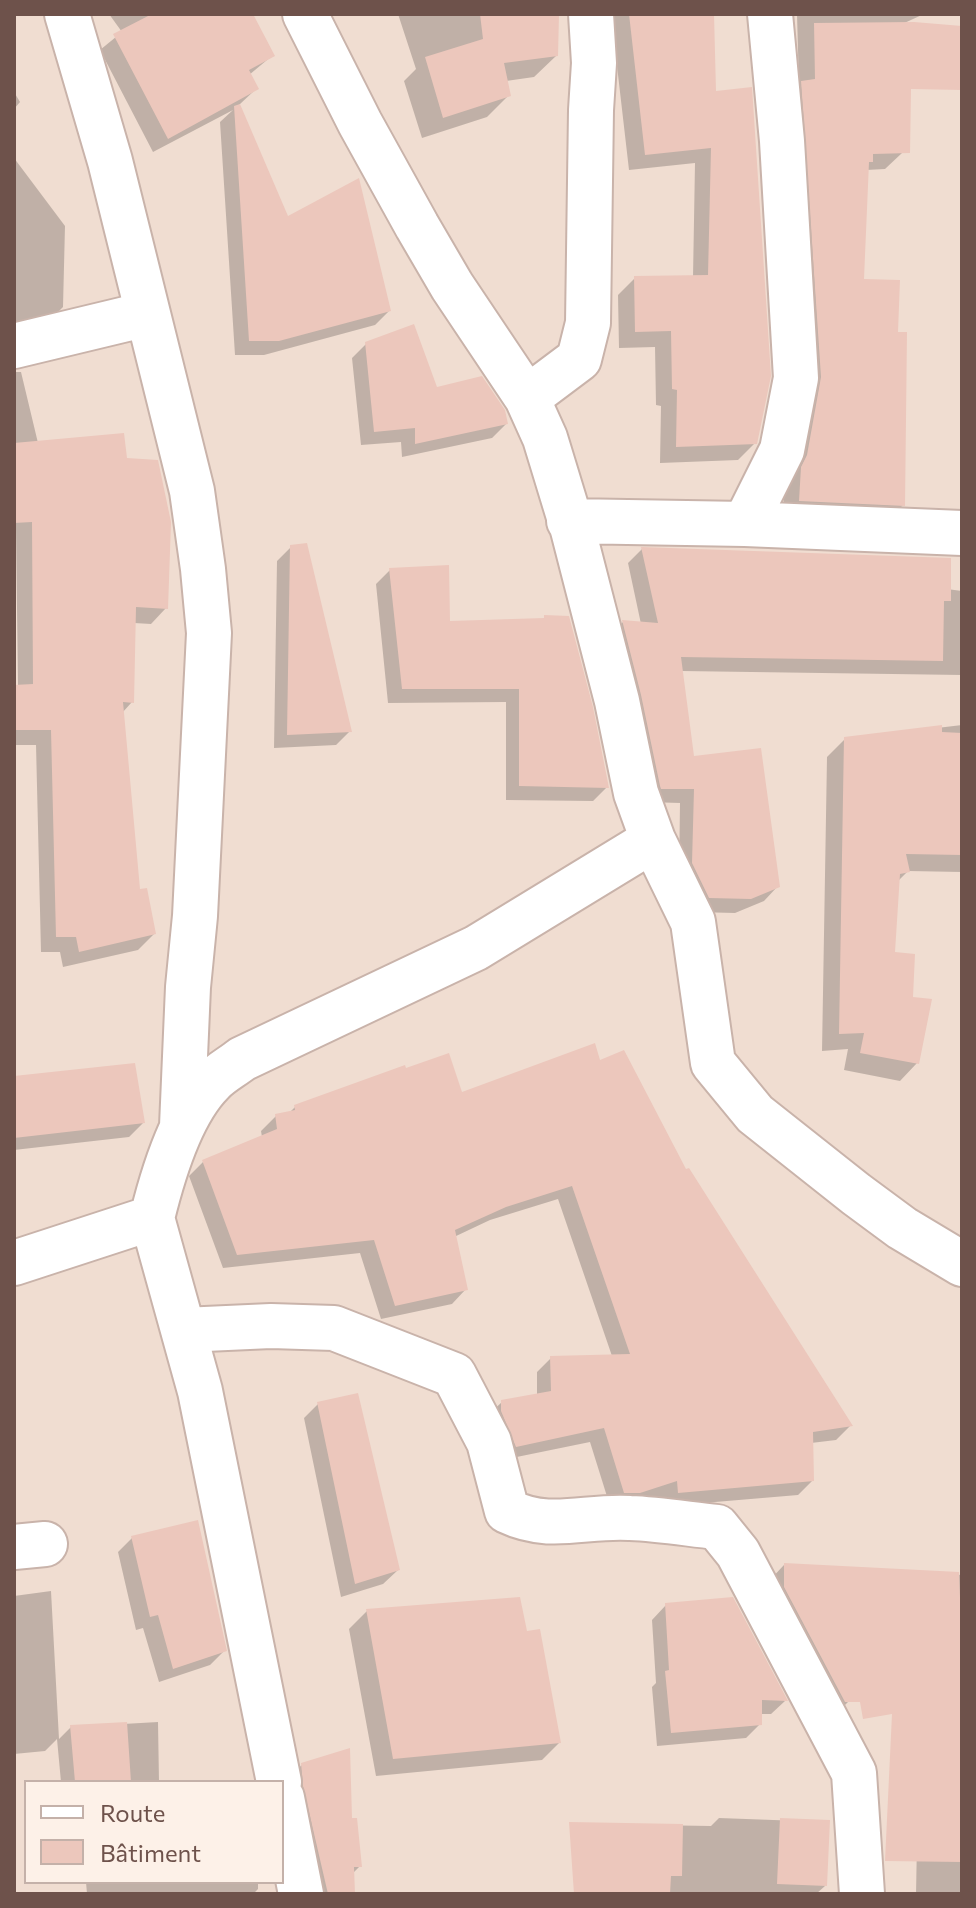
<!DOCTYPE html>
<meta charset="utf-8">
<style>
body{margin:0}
#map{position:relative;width:976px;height:1908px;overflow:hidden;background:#faece2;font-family:Commissioner,sans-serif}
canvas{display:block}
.frame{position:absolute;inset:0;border:16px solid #6e524b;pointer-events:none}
.legend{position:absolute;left:24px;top:1780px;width:260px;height:104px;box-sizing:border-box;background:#fdf1e8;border:2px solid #c4b1a9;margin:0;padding:10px 14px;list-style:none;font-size:24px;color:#6e524b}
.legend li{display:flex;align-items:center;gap:16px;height:40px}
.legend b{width:40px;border:2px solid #c4b1a9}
</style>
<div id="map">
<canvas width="976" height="1908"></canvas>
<div class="frame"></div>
<ul class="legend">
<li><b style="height:10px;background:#fff"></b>Route</li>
<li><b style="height:22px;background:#ecc7bc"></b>Bâtiment</li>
</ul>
</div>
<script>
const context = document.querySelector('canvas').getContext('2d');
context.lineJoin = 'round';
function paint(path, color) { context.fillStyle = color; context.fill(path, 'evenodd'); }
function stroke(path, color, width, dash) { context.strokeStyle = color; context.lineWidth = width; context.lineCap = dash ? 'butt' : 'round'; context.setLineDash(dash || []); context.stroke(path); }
const residential = new Path2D(`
 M14 14H962V1894H14ZM26 1782H282V1882H26Z`);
const shadow = new Path2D(`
 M109 14H225L273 55 249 75 256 89 239 105 287 219 389 311 375 325 264 355H235L220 122 233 110 153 152 100 50 122 32Z
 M398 14H557L556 56 534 77 506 81 508 96 487 117 422 138 404 81 416 69Z
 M611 14H712L714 93 755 443 738 460 660 463 661 406 656 405 655 347 619 348 618 295 635 278 693 277 695 163 629 170Z
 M797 14H924L900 25 902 153 885 169 866 170 862 281 896 334 903 505 886 522 783 517 799 86Z
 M14 92 20 102 14 109Z
 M14 158 65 226 63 307 47 323 14 329Z
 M366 344 436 389 506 424 492 438 402 457 401 442 361 445 352 358Z
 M14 372H21L38 443 125 460 166 608 151 624 134 623 132 702 122 713 138 891 154 934 138 950 63 967 60 952H41L36 745H14V687H18Z
 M291 547 350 731 336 745 274 748 277 561Z
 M642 549 962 591V675L681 671 692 758 778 886 764 901 735 913 695 912 679 878 680 803 647 802 609 636 623 622 641 624 628 563Z
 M390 570 448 623 541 621 545 617 607 787 593 801 506 800V702L388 703 376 584Z
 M962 725V872L908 871 898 881 893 954 911 999 917 1063 900 1081 844 1070 848 1049 822 1051 827 757 845 739Z
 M598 1063 686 1172 850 1426 836 1440 811 1443 812 1481 798 1495 644 1508 610 1506 590 1442 502 1460 487 1416 502 1402 537 1395V1372L551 1358 612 1356 558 1199 490 1220 454 1237 466 1289 452 1304 381 1319 360 1253 223 1268 189 1176 203 1162 262 1137 261 1131 276 1116 289 1113 295 1107 461 1095Z
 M14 1078 143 1123 129 1137 14 1150Z
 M318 1404 398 1570 383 1584 341 1597 304 1418Z
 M132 1538 225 1650 210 1665 159 1682 143 1628 136 1630 118 1552Z
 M784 1565 962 1575V1894H916L920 1685 849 1701 832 1718 768 1582Z
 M51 1591 59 1739 71 1727 158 1722 159 1782H61L57 1739 45 1751 14 1754V1596Z
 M666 1605 785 1701 771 1714H760V1724L746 1738 657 1746 652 1687 656 1683 652 1620Z
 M367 1611 525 1633 559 1743 542 1760 376 1776 349 1629Z
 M302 1765 351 1820 360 1866 353 1873V1894H310L287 1779Z
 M719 1818 828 1822 825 1886 816 1894H588L650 1825 711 1826Z
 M86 1882H258V1889L253 1894H87Z`);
const building = new Path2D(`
 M152 14H253L275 56 249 70 259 89 168 139 113 34Z
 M480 14H559L558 56 504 63 511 96 443 118 425 57 483 39Z
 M629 14H714L716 91 752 87 771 376 757 444 676 447 677 390 672 389 671 331 635 332 634 276 708 275 711 148 645 155Z
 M914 22 962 26V90L911 89 910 153 873 154V162H869L864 279 900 280 898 332H907L905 506 799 501 801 467 807 455 821 377 801 81 815 79 814 23Z
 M240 104 288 216 359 178 391 311 279 341H249L234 106Z
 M414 324 437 387 482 376 505 410 508 424 415 444V428L374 432 365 342Z
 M124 433 127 458 158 460 171 522 168 609 136 607 134 703 123 702 140 889 147 888 156 934 79 952 76 937H56L51 730H14V685L33 684 32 522 14 523V443Z
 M307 543 352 732 287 735 290 545Z
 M641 547 951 558V601H944L943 661 681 657 694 756 761 748 780 887 751 899 709 898 692 863 694 789H661L660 786 641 695 622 620 658 623Z
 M449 565 450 621 544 618V615L569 616 593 707 609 788 519 786V689H402L389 568Z
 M942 725V732L962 733V855L906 854 910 872 900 874 895 952 915 954 913 997 932 999 919 1064 860 1053 864 1033 839 1034 844 737Z
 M595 1043 600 1060 624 1050 686 1169 689 1168 853 1426 813 1432 814 1481 678 1493 677 1481 640 1493H624L604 1428 516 1447 501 1411V1400L551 1391 550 1356 630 1354 572 1186 506 1207 455 1230 468 1290 395 1306 374 1240 237 1255 202 1160 277 1129 275 1114 295 1110 294 1105 405 1065 406 1068 449 1053 462 1092Z
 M135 1063 145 1123 14 1138V1076Z
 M358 1393 400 1570 355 1584 317 1402Z
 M198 1520 227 1651 173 1669 158 1615 150 1617 131 1536Z
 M784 1563 959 1572 962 1648V1862L885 1861 892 1714 863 1719 860 1702H845L784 1587Z
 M520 1597 527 1631 540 1629 561 1743 393 1759 366 1609Z
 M733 1597 788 1701 762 1700V1725L671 1733 665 1671 669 1670 665 1603Z
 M127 1722 131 1782H75L70 1725Z
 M350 1748 352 1818H357L362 1867H354L355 1894H328L303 1786 301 1763Z
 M780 1818 830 1820 827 1886 777 1884Z
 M569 1822 683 1824 682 1876H671L670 1894H574Z`);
const minor = new Path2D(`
 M67 14 110 161 192 491 203 569 209 633 195 916 188 987 182 1126
 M305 14 360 123 417 226 452 286 527 398 545 438 573 530 617 701 636 793 653 840 693 922 713 1063 755 1114 856 1194 902 1228 962 1264
 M14 346 147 314
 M527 398 579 359 588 323 591 110 594 63 591 14
 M569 521 745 524 962 533
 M745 524 782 450 796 378 782 141 770 14
 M152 1218C162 1177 181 1113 212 1082 220 1073 232 1067 242 1059L476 948 653 840
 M14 1263 152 1218 200 1391 279 1782
 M183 1330 271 1326 334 1328 454 1375 489 1442 507 1511C551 1532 585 1515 630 1518 659 1519 688 1524 717 1527L738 1553 854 1773 862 1894
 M14 1547 45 1544
 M282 1798 301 1894`);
paint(residential, '#f0ddd1');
paint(shadow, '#0003');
paint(building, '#ecc7bc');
stroke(minor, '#c9b3aa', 48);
stroke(minor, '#fff', 44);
</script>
